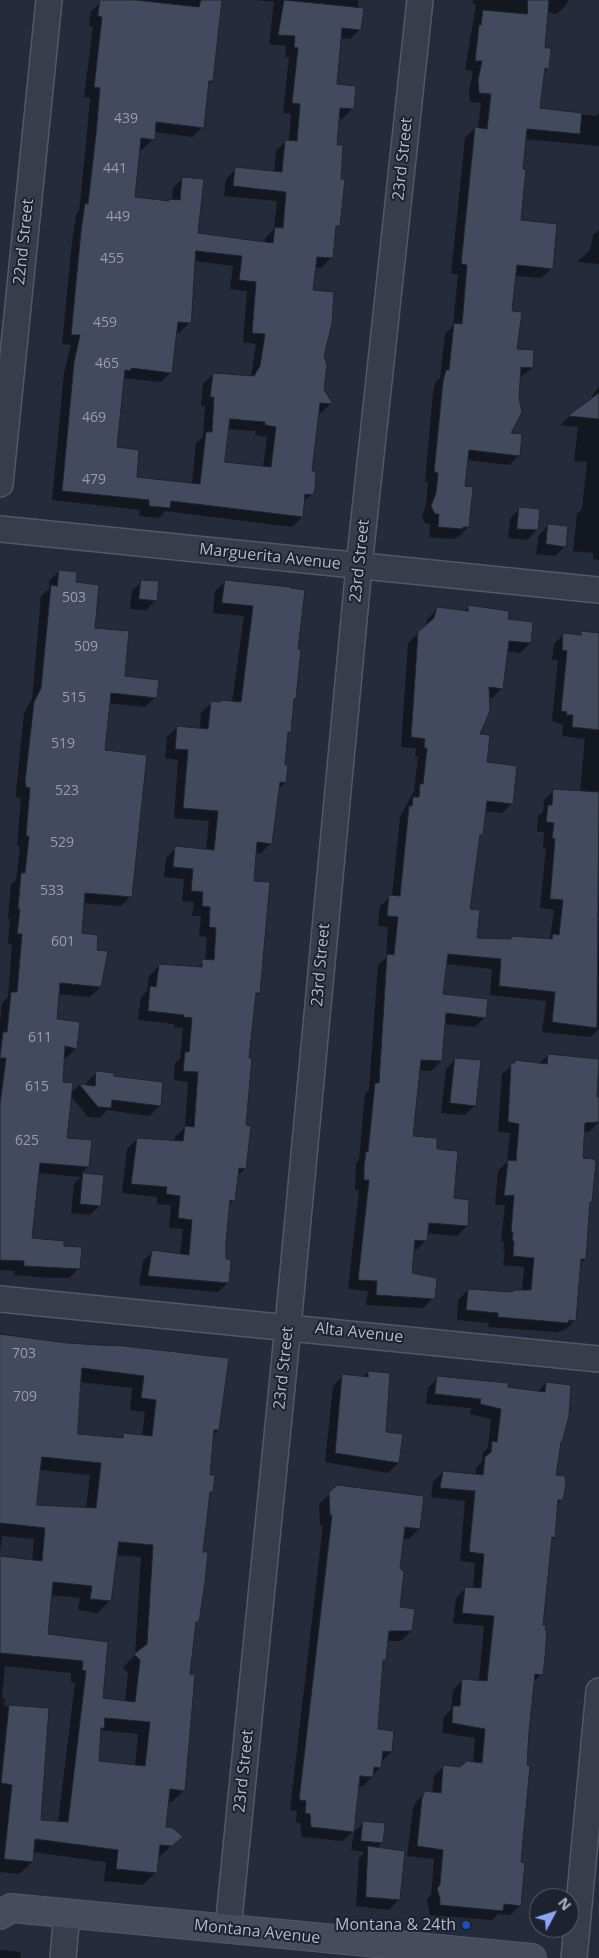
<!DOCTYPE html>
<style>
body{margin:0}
#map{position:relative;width:599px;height:1958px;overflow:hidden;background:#252b3b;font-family:"Open Sans",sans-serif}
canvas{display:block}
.north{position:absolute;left:529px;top:1888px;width:50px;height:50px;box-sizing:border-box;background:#1d2230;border:1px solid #595e6c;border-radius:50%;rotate:50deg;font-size:14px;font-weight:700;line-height:20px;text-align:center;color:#b4b8c7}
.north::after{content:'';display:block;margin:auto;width:18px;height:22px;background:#8ea5f1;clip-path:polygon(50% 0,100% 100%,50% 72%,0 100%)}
</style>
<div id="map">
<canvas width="599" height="1958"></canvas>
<div class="north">N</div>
</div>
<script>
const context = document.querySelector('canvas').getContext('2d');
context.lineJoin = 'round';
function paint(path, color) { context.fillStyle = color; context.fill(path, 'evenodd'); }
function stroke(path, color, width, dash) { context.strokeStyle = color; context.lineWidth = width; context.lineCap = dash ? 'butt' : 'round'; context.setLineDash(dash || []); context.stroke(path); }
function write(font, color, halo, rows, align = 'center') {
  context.font = font + ' "Open Sans",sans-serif'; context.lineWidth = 4; context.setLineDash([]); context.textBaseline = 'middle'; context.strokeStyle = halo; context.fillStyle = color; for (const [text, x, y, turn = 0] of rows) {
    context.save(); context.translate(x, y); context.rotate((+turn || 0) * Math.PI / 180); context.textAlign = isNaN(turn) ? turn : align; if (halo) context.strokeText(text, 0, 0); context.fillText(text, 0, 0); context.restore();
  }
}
const shadow = new Path2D(`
 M104 0H220L212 81 207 86 202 127 192 137 154 132 153 139 143 149H139L133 198 168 202 172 200 173 188 183 178 197 234 265 243V238L274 229 277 201 224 196 226 179 236 169 274 173 276 151 286 141 289 142 291 114 283 113 289 57H285L286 46 269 44 274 2 255 0H358L360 29 350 39 340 38 336 85 352 109 342 119 338 118 335 146 338 225 335 229 331 258 321 268 315 267 312 291 323 356V391L331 403 321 413H318L310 472 312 494 303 502 302 517 292 527 165 511 159 518 139 516 140 510 52 500 64 373 71 345 62 344 72 242 76 215 79 211 86 144 90 98 84 97 93 26H89L91 11ZM194 261 233 266 230 289 247 291 243 342 256 344 251 377 213 374 203 384 201 406H205L203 437 196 443 192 484 135 478 115 449 123 378 161 382 171 372 175 332 179 333 189 323ZM227 429 256 431 255 435 267 437 263 467 224 463Z
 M473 0H568L567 4 557 14 547 12 543 49 548 68 543 73 539 110 597 116 599 113V146L525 139 519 221 551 269 541 278 515 276 511 312 516 350 532 368 519 378 509 434 519 455 509 465 466 460 464 487 468 527 458 537 452 539 429 537 430 524 425 523 422 516 426 504 428 482H425L433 392 436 381 440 378 445 334 453 326 458 274H451L465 138 475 128 478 129 481 103 470 102 469 91 473 71 465 70 476 4H473Z
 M599 230V264L577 262 590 250 593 235Z
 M599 387V560L593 559V553L573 551 577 514 582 509 587 462 574 461 578 427 560 425 569 417 592 402V396Z
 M519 509 537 530 527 540 508 538 510 519Z
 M549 525 565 546 555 556 536 554 539 535Z
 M59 571 74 583 93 629 124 677 155 697 145 707 109 703 104 751 131 896 121 906 83 903 80 934 95 951 100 987 90 997 58 994 56 1020 76 1048 66 1058H63L61 1083 70 1094 79 1085 86 1086 87 1082 97 1072 113 1077 159 1106 149 1116 107 1110 100 1118 88 1117 70 1095 65 1139 88 1166 81 1174 102 1176 100 1205 90 1215 71 1213 74 1184 81 1177 38 1173 30 1239 63 1247 79 1268 69 1278H49L14 1275 15 1271 0 1270V1021L2 1003 8 997 12 944 8 943 10 919H8L11 884 16 880 20 846H17L21 798 16 797V792L24 713 32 699 41 596 49 589V581Z
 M142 581 156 600 146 610 130 609 132 591Z
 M225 582 290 588 296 650 295 699 293 701 290 732 287 735 285 783 278 790 271 843 261 853H255L252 882 259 993 254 997 247 1059 245 1169 236 1177 234 1200 228 1207 224 1242 228 1282 218 1292 139 1285 143 1261 153 1251 180 1255 183 1229 169 1228 171 1205 157 1204V1197L122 1193 127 1149 137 1139 175 1142V1137L185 1127 188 1082 174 1080 175 1063 180 1059 183 1028 174 1027V1024L138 1020 141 997 147 991 149 976 159 966 196 968 205 961 207 937 199 936 201 916H192L194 902 182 901 184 879 164 877 166 858 176 848 206 851 209 821 174 818 178 760 165 758 167 737 177 727 200 730 201 713 211 703 232 702 244 616 213 613 215 591Z
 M469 607 507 620 530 643 520 653 506 651 502 688 492 698H488L478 735 486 764 512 803 502 813 484 811 482 834 478 839 468 911 476 939 508 940 512 937 548 940 550 938 554 910 540 908 546 848H543L544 832H537L538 816 543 812 544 800 554 790 580 792 585 739 562 736 563 725 552 721 558 660H552L554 644 564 634 578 636 582 632 599 635V918H597L599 922V1029L590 1037 542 1032 546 1001 490 995 492 969 445 964 442 996 485 1017 475 1027 444 1024 441 1061 431 1071 418 1070 412 1137 435 1150 452 1199 467 1226 457 1236 426 1233V1240L416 1250H413L411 1274 433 1298 423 1308 366 1305 368 1291 348 1289 359 1190H355L356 1163 359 1160 365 1094 369 1090 378 965 386 958 388 927 378 926 380 906 392 896 400 817 414 791 418 757H415L416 748 401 747 408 643 425 627 428 618 438 608 464 612Z
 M548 1055 596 1098H599V1122L589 1132H584L582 1159 591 1202 589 1205 585 1259 579 1264 575 1320 565 1330 557 1332 488 1327 489 1323 457 1320 458 1300 468 1290 512 1294 522 1291 524 1267 503 1265 505 1250 503 1251 504 1242 501 1241 505 1205H495L498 1171 507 1162 510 1133 498 1132 502 1074 516 1062 539 1064Z
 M456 1059 475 1105 465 1115 441 1113 446 1069Z
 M0 1333 67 1344 114 1348 218 1430 212 1436 208 1476 212 1492 208 1495 201 1553 198 1621 194 1626 188 1676 184 1790 172 1802H167L165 1828 181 1837 158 1858 155 1873 143 1885 104 1881 106 1862 33 1852 32 1862 19 1874 0 1872V1558L32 1561 34 1539 2 1536 0 1552ZM80 1382 132 1388 130 1410 145 1412 142 1436 124 1435 119 1439 77 1435ZM40 1470 90 1475 86 1509 36 1506ZM116 1555 141 1557 135 1655 123 1667 128 1673 125 1702 102 1699 107 1643 47 1635 51 1595 80 1598 78 1610 98 1613 110 1600ZM5 1666 71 1673V1682L75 1683 58 1822 40 1821 48 1709 4 1706 5 1698H2ZM100 1730 138 1734 135 1766 98 1762Z
 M369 1372 385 1433 398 1463 388 1473 325 1462 333 1386 343 1376 363 1377Z
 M438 1378 537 1392 546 1383 561 1442 559 1444 555 1477 561 1500 556 1505 554 1537 551 1540 542 1627 541 1674 533 1683 528 1732 520 1864V1905L510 1915 498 1914 492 1920 430 1915 427 1900 431 1895 434 1859 407 1856 413 1809 415 1803 425 1793 432 1794 434 1776 444 1766 460 1768 473 1763 475 1738 442 1733 444 1717 451 1709 453 1690 463 1680 479 1681 484 1626 453 1623 456 1598 466 1588 473 1589 475 1563 460 1561 465 1501 431 1497 433 1482 443 1472 475 1475 476 1468 482 1462 483 1453 488 1447 491 1419 470 1414 471 1408 426 1404 428 1388Z
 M337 1487 419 1529 409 1539 403 1538 399 1569V1608L411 1631 401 1641H387L385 1659 382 1663 376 1730 391 1752 381 1762 380 1767 372 1777 362 1787 358 1786 353 1831 343 1841 302 1837 300 1823H296L297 1811 290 1810 323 1525H320L319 1504Z
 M364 1822 381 1843 376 1849 404 1852 398 1900 389 1910 356 1906 359 1858 365 1852 351 1850 354 1832Z
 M0 1950 21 1952 20 1958H0Z`);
const building = new Path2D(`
 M100 0H135L199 7 201 0H222L213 81H209L204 128 156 122 155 140 141 138 135 197 169 201V199L180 200 182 177 204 179 198 233 273 243 275 227 283 228 286 192 233 186 235 167 282 172 285 140 297 141 300 104 292 103 298 48 294 47 295 36 278 35 284 0 364 8 361 30 342 28 337 84 356 86 354 109 340 108 337 145H343L341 179H345L340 226H336L333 258 317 257 313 290 334 292 332 324 324 356 327 365 324 390 333 404 320 403 312 471H316L315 489 313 495 305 494 303 517 171 501 170 508 149 506V500L62 491 74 362 80 335H71L81 231 85 203 88 204 96 134 100 88 94 87 102 17 98 16ZM196 251 242 256 239 280 256 282 252 333 265 334 260 366 254 376 213 373 210 397H214L212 432H206L200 484 137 477 139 450 117 447 125 370 131 371V368L172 373 178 322 191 323ZM230 419 265 422V425L276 427 271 467 225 462Z
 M528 0H549L545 48H551L549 69 545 68 540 108 582 113 580 134 527 129 523 169H526L521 220 557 224 553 269 517 265 512 311 522 312 517 349 534 350 533 368 521 367 519 398 522 412 511 433 522 434 520 456 469 450 465 486 473 487 469 527H463V529L438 527 439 514H435L431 506 436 493 438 473 434 472 443 381 446 370H449L454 323 462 324 467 265 461 264 475 127 487 129 491 94 479 93 478 80 482 61H475L479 25H481L483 10 527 14Z
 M599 393V419L568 416Z
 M519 507 540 509 538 530 517 529Z
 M548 524 568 526 566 547 546 544Z
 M59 570 77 572 76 582 99 585 95 628 129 631 125 676 159 680 157 698 111 693 105 750 147 755 132 897 85 893 82 933 98 935 97 950 108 951 101 987 60 983 57 1019 80 1022 77 1049 65 1046 63 1082 73 1083 67 1138 92 1140 89 1167 40 1163 32 1238 64 1241V1246L82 1247 80 1269 24 1266V1261L0 1260V1105L6 1058H0L3 1032H7L11 992H17L22 934H17L20 909H18L21 873H25L29 836H26L30 788 26 787 25 781 34 702 41 688 51 585 57 586Z
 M141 580 159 581 157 601 139 599Z
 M225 580 291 587V588L305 590 298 649H301L296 699H294L291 733 288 732 285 765H288L286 783 280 782 272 844 257 842 254 881 270 882 260 993H256L249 1058H252L246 1125 251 1126 246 1169 239 1168 235 1201 230 1200 226 1242V1259H230L231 1263 229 1283 148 1276 152 1250 189 1255 192 1220 178 1218 180 1196 166 1194 167 1187 131 1184 137 1138 183 1141 185 1126 194 1127 198 1072 183 1071 185 1052H189L192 1018 183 1017 184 1015 148 1011 150 986 156 987 159 964 202 967V959L214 960 216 928 209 927 210 907 202 906 203 892 191 891 193 869 173 867 175 846 214 850 218 811 183 808 188 750 175 749 177 726 208 729 211 701 220 702 221 700 241 702 253 606 222 603Z
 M468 605 509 611 508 619 533 622 531 643 509 641 503 689 489 687 490 711 480 734 490 735 487 762 517 766 513 804 487 801 483 835H480L470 909 480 910 477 938 511 939V936L552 939 553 934 559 935 563 900 550 899 555 839 552 838 554 823 546 822 548 805H552L553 789 599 792 597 1028 552 1022 555 992 499 986 501 959 448 954 443 994 488 999 486 1018 446 1013 442 1061 421 1060 413 1136 437 1138V1149L458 1151 454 1198 469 1200 468 1226 429 1223 427 1241 415 1240 412 1273 437 1278 435 1299 376 1295 377 1281 358 1280 369 1180H364V1167L366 1151 368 1152 375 1083H379L387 954 394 955 398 917 387 916 389 895 400 896 409 806H412L413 797H419L420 784H423L427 748H424L425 739 411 737 418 632 434 618 437 607 468 611Z
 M581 631 599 633V730L572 727 573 715H566L567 712 561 711 567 651 562 650 563 633 581 635Z
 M548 1054 599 1059 597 1097H599V1122L585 1123 583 1158 594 1159 596 1162 592 1202H590L586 1259H581L576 1321 569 1320 568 1323 498 1317V1313L466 1310 468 1289 511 1292 515 1290H531L534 1258 513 1256 514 1241H512L513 1232H511L514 1195 504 1196 508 1160 516 1161 519 1124 508 1122 511 1063H515V1060L547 1064Z
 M455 1058 481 1060 476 1106 450 1103Z
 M96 1071 114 1073V1076L163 1082 161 1106 112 1100 111 1108 98 1107 79 1084 95 1086Z
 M83 1173 104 1175 101 1206 80 1204Z
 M0 1334 67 1343 115 1346V1345L229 1358 219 1430H214L210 1475H215L213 1492H210L203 1552H208L205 1583 199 1622H196L190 1674 195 1675 185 1791 170 1789 166 1827 173 1828 183 1837 172 1846 160 1845 157 1873 116 1869 118 1850 35 1839 33 1862 4 1859 12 1785 1 1783 9 1705 49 1708 41 1820 68 1822 86 1671 82 1670 83 1661 0 1653V1556L42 1561 45 1528 0 1523ZM82 1368 144 1376 141 1398 156 1400 152 1436 123 1433V1438L78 1434ZM42 1457 101 1463 96 1508 37 1505ZM119 1542 153 1545 147 1644 134 1654 140 1660 135 1702 103 1698 108 1642 48 1634 53 1582 92 1586 90 1599 111 1601ZM105 1718 150 1722 145 1766 99 1761 101 1728H104Z
 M368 1371 390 1373 386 1432 403 1434 399 1463 335 1453 342 1374 368 1377Z
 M437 1376 508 1383V1387L545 1392 546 1382 571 1385 569 1416 562 1442H561L556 1475 565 1476 566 1484 563 1500H558L555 1538 552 1537 543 1625 546 1626 545 1630H547L545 1657 543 1675 535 1674 529 1732 527 1765 530 1766 521 1862 525 1863 521 1906 504 1904 503 1911 440 1905V1899L437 1889 440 1884 443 1850 417 1846 422 1798 425 1791 441 1793 443 1765 460 1767 467 1761 482 1763 485 1729 452 1723 453 1706H460L462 1679 487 1681 494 1616 462 1613 465 1587 481 1588 484 1554 469 1552 475 1491 440 1488 443 1471 483 1475 485 1457 491 1452 492 1441 497 1442 501 1409 480 1404 481 1399 435 1394Z
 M337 1485 424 1496 420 1529 405 1527 400 1568 404 1572 400 1607 415 1609 412 1631H389L386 1660H383L378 1729 394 1731 392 1752 383 1751 381 1768 374 1767 373 1777 360 1776 354 1832 311 1827 310 1814 305 1813 306 1801 299 1800 332 1515H330L329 1493Z
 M363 1821 385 1823 383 1843 361 1841Z
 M368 1846 405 1851 400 1900 366 1897Z`);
const street = new Path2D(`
 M0 484 49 0
 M0 529 599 590
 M0 1299 599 1359
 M228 1929 288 1326 359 566 420 0
 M63 1958 67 1913
 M574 1958 599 1691`);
const secondary = new Path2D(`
 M0 1915 11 1908 532 1958`);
const markers = [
 [466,1925,5,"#1a4fb4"]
];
const numberNames = [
 ["439",126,119],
 ["441",115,169],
 ["449",118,217],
 ["455",112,259],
 ["459",105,323],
 ["465",107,364],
 ["469",94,418],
 ["479",94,480],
 ["503",74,598],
 ["509",86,647],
 ["515",74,698],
 ["519",63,744],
 ["523",67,791],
 ["529",62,843],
 ["533",52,891],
 ["601",63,942],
 ["611",40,1038],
 ["615",37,1087],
 ["625",27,1141],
 ["703",24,1354],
 ["709",25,1397]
];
const streetNames = [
 ["23rd Street",403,159,-84],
 ["22nd Street",24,242,-84],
 ["Marguerita Avenue",270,557,6],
 ["23rd Street",360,561,-84],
 ["23rd Street",321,965,-85],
 ["Alta Avenue",359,1333,6],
 ["23rd Street",284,1368,-84],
 ["23rd Street",244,1771,-84],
 ["Montana Avenue",257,1932,6]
];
const poiNames = [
 ["Montana & 24th",456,1925]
];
paint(shadow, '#0007');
paint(building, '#444a5d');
stroke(building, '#1f2432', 1);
stroke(street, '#535866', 28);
stroke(secondary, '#535866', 30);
stroke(street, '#383d4b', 25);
stroke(secondary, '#464c5e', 28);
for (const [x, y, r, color] of markers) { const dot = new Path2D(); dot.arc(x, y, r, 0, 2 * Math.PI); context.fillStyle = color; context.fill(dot); stroke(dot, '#1d2230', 2); }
write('14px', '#989cac', null, numberNames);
write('16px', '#b4b8c7', '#1d2230', streetNames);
write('16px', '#b4b8c7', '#1d2230', poiNames, 'right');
</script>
